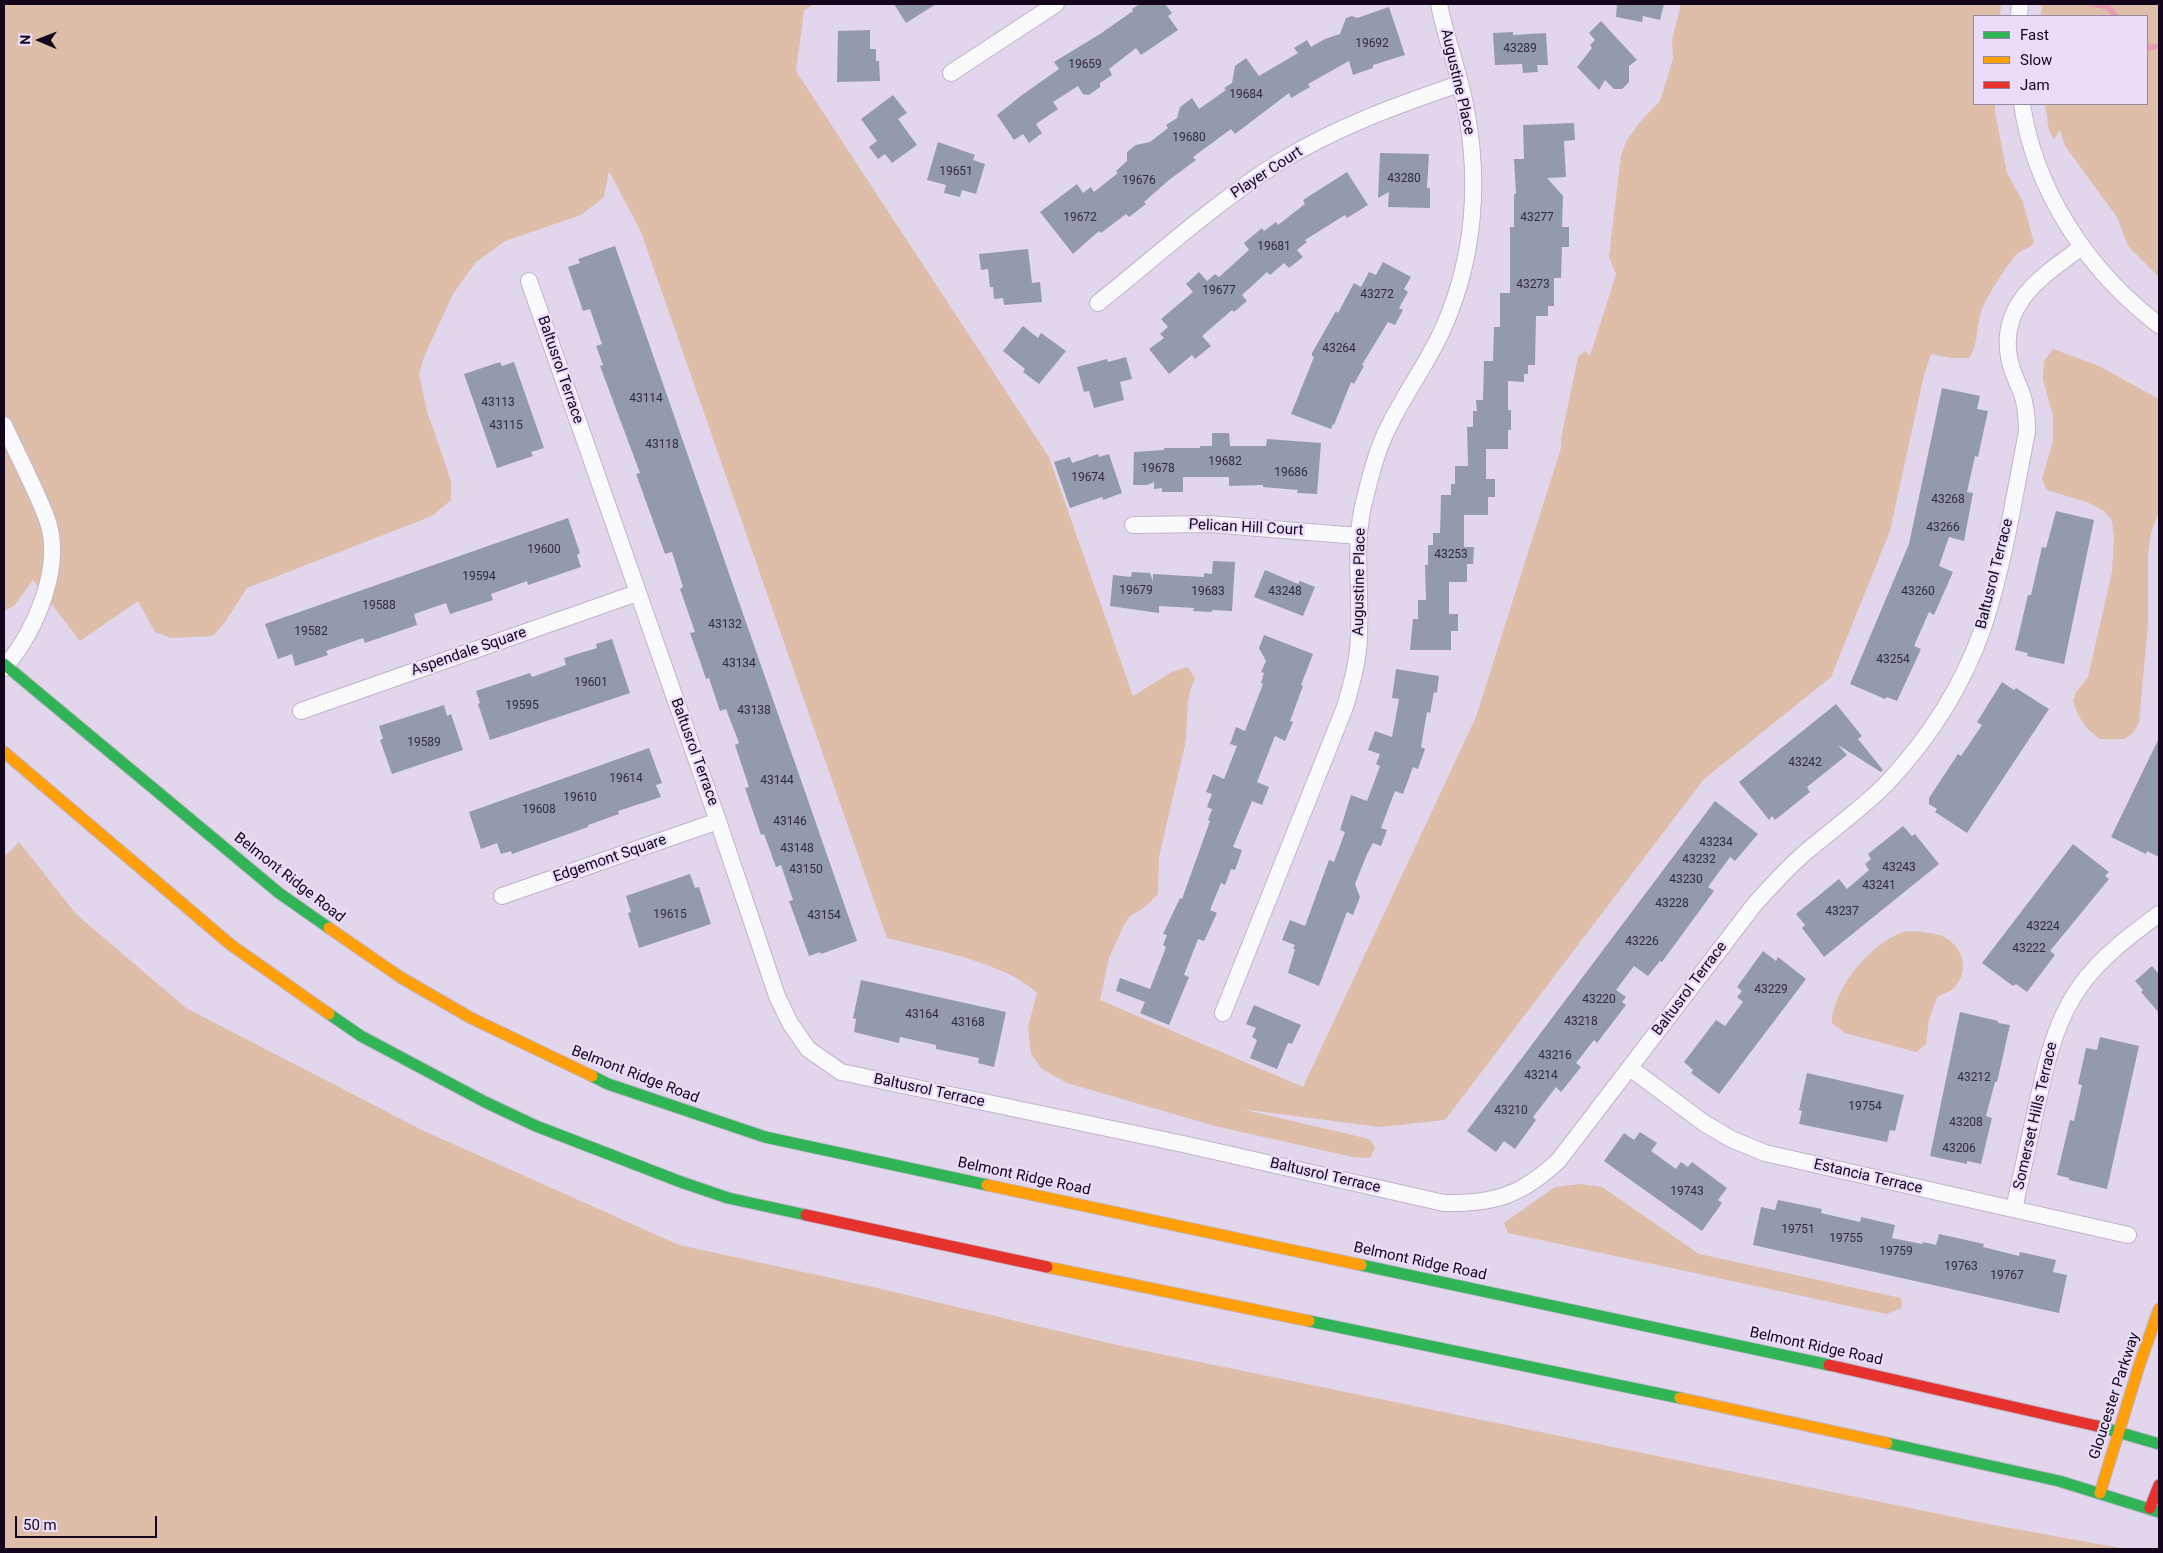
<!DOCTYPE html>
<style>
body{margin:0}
#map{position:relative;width:2163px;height:1553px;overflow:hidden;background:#e1d6ec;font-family:Roboto,sans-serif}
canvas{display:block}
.frame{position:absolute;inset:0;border:5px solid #12051c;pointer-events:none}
.legend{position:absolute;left:1973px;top:15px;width:175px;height:90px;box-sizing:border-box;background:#eaddf9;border:1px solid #9487a1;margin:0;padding:6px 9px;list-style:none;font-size:15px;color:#12051c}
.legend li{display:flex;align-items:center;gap:10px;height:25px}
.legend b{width:25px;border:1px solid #9487a1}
.north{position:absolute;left:15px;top:15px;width:50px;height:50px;-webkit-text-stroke:4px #eaddf9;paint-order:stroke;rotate:271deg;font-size:14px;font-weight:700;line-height:20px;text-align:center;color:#12051c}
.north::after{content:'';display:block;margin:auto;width:18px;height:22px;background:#12051c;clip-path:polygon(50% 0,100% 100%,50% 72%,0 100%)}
.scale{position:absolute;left:15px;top:1516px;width:142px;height:22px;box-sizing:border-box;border:2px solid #12051c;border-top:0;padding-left:6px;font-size:15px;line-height:18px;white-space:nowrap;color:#12051c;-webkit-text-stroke:4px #eaddf9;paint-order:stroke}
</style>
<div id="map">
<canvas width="2163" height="1553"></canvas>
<div class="frame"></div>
<ul class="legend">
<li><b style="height:6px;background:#30b455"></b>Fast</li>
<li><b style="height:6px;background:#ff9f0a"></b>Slow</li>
<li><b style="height:6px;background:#e5322d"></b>Jam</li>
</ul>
<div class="north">N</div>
<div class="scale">50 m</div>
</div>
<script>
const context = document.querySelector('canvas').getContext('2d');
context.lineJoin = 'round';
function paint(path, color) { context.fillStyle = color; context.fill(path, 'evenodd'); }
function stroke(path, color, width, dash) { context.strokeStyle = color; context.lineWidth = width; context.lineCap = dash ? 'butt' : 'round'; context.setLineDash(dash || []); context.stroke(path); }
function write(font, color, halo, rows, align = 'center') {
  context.font = font + ' Roboto,sans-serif'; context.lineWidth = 4.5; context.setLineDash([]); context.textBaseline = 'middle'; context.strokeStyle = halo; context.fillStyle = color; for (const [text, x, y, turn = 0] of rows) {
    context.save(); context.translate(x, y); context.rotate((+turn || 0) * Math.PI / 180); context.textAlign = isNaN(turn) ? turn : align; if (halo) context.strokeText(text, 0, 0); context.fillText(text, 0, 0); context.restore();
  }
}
const green = new Path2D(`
 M4 4H815L804 10 796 71 1049 457 1133 696 1172 672 1188 667 1195 679C1184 700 1189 721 1185 745L1159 857 1158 894 1145 907 1130 916 1123 927 1109 958 1100 1000 1303 1087 1476 717 1561 448V439L1578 357 1585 351 1590 356 1616 274 1609 257 1621 155 1627 140 1640 122 1660 101 1673 59 1672 40 1681 4H2001L2000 16H1974V104H1995V112L2007 173 2023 202 2034 243C2029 249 2023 249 2018 253 2009 261 1986 298 1982 309 1976 325 1979 344 1969 358H1951L1931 354 1924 375 1890 531 1831 677 1704 779 1445 1120 1380 1127 1241 1109 1369 1139 1375 1147 1370 1158 1353 1157 1215 1126 1067 1083 1042 1069 1031 1054 1028 1027 1037 993C1005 962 930 949 887 938L641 232 609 171 604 197 581 215 505 241 476 262 453 294 424 357 419 374 427 411 451 481V500L432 516 247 588 225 622 213 636 171 638 155 632 138 601 80 641 33 580 14 606 4 611Z
 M2042 4H2159V277L2128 246 2117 217 2065 146 2060 130 2054 139 2049 131 2045 104H2147V16H2041Z
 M2053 349 2099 366 2159 399V511L2151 533 2148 555V624L2139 722 2133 733 2125 739H2099L2087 728 2078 715 2073 701 2076 692 2088 677 2112 572 2114 537 2112 520 2104 511 2089 503 2047 490 2042 479 2053 441V416L2043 380 2044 361Z
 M19 842 76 914 186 1008 422 1130 679 1245 877 1288 1117 1345 1983 1523 2126 1549H4V857Z
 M1908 931C1922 932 1938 932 1949 940 1965 951 1968 974 1954 988 1950 992 1942 994 1937 997L1929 1020 1926 1044 1916 1052 1845 1033 1832 1023C1833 988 1873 939 1908 931Z
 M1580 1184 1602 1187 1699 1254 1901 1298 1902 1308 1886 1314 1508 1233 1504 1223 1555 1187Z`);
const stream = new Path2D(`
 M2093 4 2108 7 2116 16
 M2147 48 2159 46`);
const building = new Path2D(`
 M894 4H936L906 23Z
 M1140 4H1165L1172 13 1168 16 1178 30 1141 55 1136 48 1109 69 1112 75 1100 83V87L1089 95 1083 94 1078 86 1053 102 1058 109 1036 124 1042 133 1029 143 1023 134 1014 140 997 115 1022 95 1059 69 1054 62 1100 34 1133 11 1132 9Z
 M1617 4H1664L1660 20 1643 16 1642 22 1616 17Z
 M1389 7 1405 55 1373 65V68L1353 75 1349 61 1308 84 1310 87 1291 98 1289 93 1235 134 1231 129 1193 157 1196 160 1169 180 1144 202 1146 204 1129 217 1126 214 1101 233 1099 231 1073 254 1040 212 1077 184 1083 193 1091 187 1094 192 1118 173 1116 171 1127 161V152L1136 145 1150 142 1168 128 1166 125 1177 118 1180 107 1192 98 1199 109 1226 90 1224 88 1232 83 1235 66 1246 58 1259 76 1298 53 1294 48 1307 40 1311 47 1325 39 1340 34 1346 18 1352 16 1357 18Z
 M1601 21 1637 60 1629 66V82L1622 89H1614L1605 80 1599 90 1577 67 1592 48 1590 45 1595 40 1589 33Z
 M870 30V49H876V61H879L880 81 837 82 838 31Z
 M1513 32V35L1546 33 1548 65H1537L1538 72 1523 73 1522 64 1495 65 1493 33Z
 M893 95 907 113 898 119 917 145 892 163 885 154 878 159 869 147 877 141 861 119Z
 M1574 123 1575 140 1564 141 1566 177 1547 178 1563 196 1562 227H1569V247H1562L1561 278H1554V306H1548V316H1536L1535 365H1528V374H1524V382L1508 381V410H1511V430H1508V449H1486V479H1495V497H1488V515H1464V547H1474L1473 564H1467V582H1449V614H1458V631H1451V650H1410L1413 619H1418V600H1426L1425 565H1428V545H1433V533H1440L1441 495H1451V484H1455V466H1468L1467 427H1473V411H1477L1476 400H1483L1484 361H1493L1494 327H1500V293H1510V227H1514V194H1516L1514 159H1524L1523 125Z
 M938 142 975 155 973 160 985 164 976 194 962 190 960 197 944 193 946 185 927 180Z
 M1380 153 1429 154 1427 188H1430V208L1388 207 1389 192 1378 198Z
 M1347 172 1368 205 1347 218 1345 215 1305 240 1307 242 1297 250 1303 257 1289 268 1284 263 1270 275 1267 272 1242 295 1247 301 1234 312 1232 310 1202 336 1211 346 1195 359 1192 355 1169 374 1149 349 1164 338 1160 334 1168 327 1161 319 1193 292 1186 284 1199 272 1207 281 1215 274 1219 277 1249 250 1244 243 1262 228 1264 231 1276 222 1278 225 1305 204 1303 200Z
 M615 246 857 941 821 954 820 952 809 956 789 901 793 900 781 865 776 867 764 834 761 835 745 788 749 787 735 745 739 743 726 709 720 711 709 678 706 679 701 664 690 633 695 632 680 589 683 587 672 552 665 554 636 474 640 473 600 366 603 365 596 346 602 344 590 309 583 311 568 267 580 263 578 259Z
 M1028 249 1032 283 1040 282 1042 302 1004 305 1003 298 994 299 993 287H990L988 269 981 270 979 254Z
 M1383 262 1411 277 1404 289 1408 292 1399 308 1403 310 1395 325 1388 322 1362 365 1364 366 1354 384 1351 382 1334 425 1333 424 1331 429 1291 414 1314 357 1312 356V353L1336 311 1338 313 1354 283 1361 287 1369 272 1376 275Z
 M1023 326 1038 338 1041 333 1066 351 1039 384 1023 372 1025 369 1003 351Z
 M1126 357 1132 379 1120 382 1124 400 1094 408 1089 391 1084 392 1077 367 1107 359 1108 362Z
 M500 362 502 366 514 362 544 448 531 452 533 456 497 468 464 374Z
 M1942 388 1980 396 1977 409 1988 411 1978 457 1975 456 1967 492 1973 493 1964 541 1949 537 1939 566 1953 572 1934 615 1929 612 1914 646 1921 649 1897 701 1887 697 1885 699 1850 684 1909 544Z
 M1212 433H1229L1230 446H1266L1267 439 1321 443 1317 494 1297 493 1298 490 1263 487V485L1229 486V477H1183V492H1162V488L1154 489V482L1147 485H1133L1134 452 1164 450V448H1200V446H1212Z
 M1098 454 1099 457 1109 454 1122 493 1103 500 1102 497 1070 508 1054 462 1070 457 1072 463Z
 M2056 511 2094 520 2064 664 2027 656 2028 653 2015 650 2028 595H2031L2042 547 2046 548Z
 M568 518 580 553 577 555 581 567 528 585 527 581 491 594 493 600 450 614 446 603 414 614 417 625 365 643 363 638 326 651 328 655 295 666 292 654 278 659 265 624Z
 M1213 561 1235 562 1232 611 1212 610V612L1193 611 1194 608 1159 606V613L1110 606 1113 575 1131 577 1132 572 1150 573 1153 581V574L1204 577V573L1212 574Z
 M1265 570 1298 584 1300 581 1315 587 1303 616 1254 597Z
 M1264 635 1313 654 1301 685 1303 686 1290 721 1293 722 1285 741 1275 736 1257 782 1269 787 1262 805 1252 801 1233 847 1242 850 1235 870 1231 869 1225 885 1221 883 1210 910 1217 913 1204 941 1198 939 1184 975 1189 977 1169 1025 1140 1013 1145 1002 1116 991 1120 978 1150 989 1166 947 1163 945 1167 935 1163 934 1180 898 1182 899 1210 821 1208 820 1212 809 1207 807 1212 794 1206 792 1213 774 1224 779 1237 746 1230 744 1236 727 1245 731 1263 684 1261 683 1264 673 1261 672 1266 661 1259 648Z
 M612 639 630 693 490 740 478 704 480 703 476 691 530 673 532 677 566 665 564 658 597 648 596 644Z
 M1396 669 1439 676 1437 693 1434 692 1430 713 1427 712 1421 747 1425 749 1418 769 1413 767 1403 794 1395 791 1381 828 1387 830 1381 846 1373 843 1367 854 1355 884 1360 897 1353 915 1347 912 1319 986 1288 973 1295 949H1293L1295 945 1282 940 1290 920 1305 926 1329 860 1334 862 1345 832 1340 830 1351 795 1367 801 1380 766 1376 764 1380 754 1368 750 1375 731 1392 737 1399 699 1392 698Z
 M2002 682 2014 690 2016 688 2049 709 1967 833 1935 812 1937 809 1929 804V798L1958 754 1961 756 1982 725 1977 722Z
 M1836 704 1862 736 1858 739 1883 770 1881 772 1838 745 1847 755 1807 787 1810 792 1775 820 1772 816 1769 820 1739 782Z
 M444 705 447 716 451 714 463 750 392 774 380 740 383 739 379 726Z
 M2159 738V857L2147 851 2146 854 2111 837Z
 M649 748 662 783 656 785 661 797 618 811 619 814 588 825V827L512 854 511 851 501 854 497 843 481 849 469 812Z
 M1715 801 1758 834 1735 861 1730 857 1708 887 1714 891 1662 962 1660 961 1648 976 1634 966 1616 990 1626 997 1622 1002 1626 1005 1597 1043 1594 1040 1576 1063 1581 1067 1561 1092 1556 1087 1533 1117 1536 1120 1515 1149 1504 1141 1496 1152 1467 1131Z
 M1903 826 1912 836 1915 834 1939 864 1824 957 1802 928 1805 925 1796 914 1839 879 1847 889 1869 870 1865 864 1871 859 1868 854Z
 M2073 844 2109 872 2105 876 2109 879 2050 951 2055 955 2027 992 2016 984 2013 986 1982 963Z
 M690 874 695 888 699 887 711 924 639 948 628 913 631 912 626 896Z
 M1763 951 1776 961 1778 957 1806 979 1719 1094 1691 1073 1693 1070 1684 1062 1716 1020 1725 1026 1743 1002 1737 997 1742 991 1737 987Z
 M2152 966 2159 974V1013L2141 992 2143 990 2135 981Z
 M861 980 1006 1012 994 1067 978 1063 979 1058 936 1049V1045L900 1037 899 1043 854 1032 856 1019 853 1018Z
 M1254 1005 1301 1025 1292 1044 1288 1043 1277 1069 1250 1058 1257 1040 1252 1037 1256 1028 1246 1024Z
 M1960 1012 1998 1021V1023L2010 1025 1997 1082H1995L1986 1116 1992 1118 1981 1164 1967 1161V1164L1930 1156Z
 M2100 1037 2139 1046 2107 1189 2069 1180V1178L2057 1175 2070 1120 2074 1121 2082 1085 2078 1084 2086 1048 2097 1050Z
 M1807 1073 1904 1095 1895 1131 1890 1130 1887 1142 1799 1124 1802 1111 1799 1110Z
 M1640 1132 1657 1143 1651 1151 1676 1169 1681 1162 1688 1167 1692 1162 1727 1188 1718 1200 1722 1203 1702 1231 1604 1161 1624 1133 1634 1140Z
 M1778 1200 1822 1209 1821 1213 1860 1222 1861 1217 1895 1225 1892 1238 1922 1244 1923 1242 1936 1245 1939 1234 1984 1244 1983 1247 2019 1256 2020 1252 2056 1260 2053 1272 2067 1275 2059 1313 1753 1245 1761 1207 1775 1210Z`);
const street = new Path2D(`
 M2019 16 2020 4
 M951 73 1056 4
 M2022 104C2035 192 2089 272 2159 325
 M529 281 718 821 777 996 790 1023 808 1049 841 1072 1183 1144 1444 1203C1495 1204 1522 1195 1559 1160L1754 905C1771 886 1788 867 1807 851 1834 828 1863 808 1888 782 1929 738 1963 685 1983 628 2004 565 2014 497 2027 432 2027 419 2026 406 2022 394 2019 386 2015 378 2012 369 1993 308 2039 278 2082 247
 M1098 303C1158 255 1216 202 1281 161 1337 127 1397 105 1459 84
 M4 425C18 456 35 487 47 519 64 567 35 632 4 668
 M1133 525 1209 524 1359 536
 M301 711 637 593
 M502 896 718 821
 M1223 1013 1345 707C1352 683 1359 658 1359 633 1361 588 1353 542 1365 498 1371 474 1377 449 1389 426 1406 391 1430 360 1445 324 1474 257 1480 182 1466 110 1460 74 1446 40 1439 4
 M1630 1068 1704 1123 1731 1139 1765 1153 2128 1235
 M2014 1209C2021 1176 2029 1142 2036 1109 2046 1065 2054 1022 2081 985 2102 956 2131 935 2159 914`);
const fast = new Path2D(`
 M4 664 279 893 329 928
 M329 1014 361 1036 485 1102 536 1126 681 1182 728 1198 806 1215
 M592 1076 608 1084 765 1137 987 1185
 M1361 1265 1829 1365
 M1309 1321 1680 1398
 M2097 1426 2159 1444
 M1887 1443 2059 1481 2159 1512`);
const slow = new Path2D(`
 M4 752 231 945 329 1014
 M329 928 400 977 471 1018 592 1076
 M987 1185 1361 1265
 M1047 1267 1309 1321
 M1680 1398 1887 1443
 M2100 1493 2139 1366 2159 1309`);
const jam = new Path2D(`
 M806 1215 1047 1267
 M1829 1365 2097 1426
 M2150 1508 2159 1485`);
const numberNames = [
 ["19692",1372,44],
 ["43289",1520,49],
 ["19659",1085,65],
 ["19684",1246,95],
 ["19680",1189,138],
 ["19651",956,172],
 ["43280",1404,179],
 ["19676",1139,181],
 ["19672",1080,218],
 ["43277",1537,218],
 ["19681",1274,247],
 ["43273",1533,285],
 ["19677",1219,291],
 ["43272",1377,295],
 ["43264",1339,349],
 ["43114",646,399],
 ["43113",498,403],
 ["43115",506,426],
 ["43118",662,445],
 ["19682",1225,462],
 ["19678",1158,469],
 ["19686",1291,473],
 ["19674",1088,478],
 ["43268",1948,500],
 ["43266",1943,528],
 ["19600",544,550],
 ["43253",1451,555],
 ["19594",479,577],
 ["19679",1136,591],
 ["19683",1208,592],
 ["43248",1285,592],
 ["43260",1918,592],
 ["19588",379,606],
 ["43132",725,625],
 ["19582",311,632],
 ["43254",1893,660],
 ["43134",739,664],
 ["19601",591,683],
 ["19595",522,706],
 ["43138",754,711],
 ["19589",424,743],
 ["43242",1805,763],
 ["19614",626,779],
 ["43144",777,781],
 ["19610",580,798],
 ["19608",539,810],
 ["43146",790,822],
 ["43234",1716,843],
 ["43148",797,849],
 ["43232",1699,860],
 ["43243",1899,868],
 ["43150",806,870],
 ["43230",1686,880],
 ["43241",1879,886],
 ["43228",1672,904],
 ["43237",1842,912],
 ["19615",670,915],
 ["43154",824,916],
 ["43224",2043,927],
 ["43226",1642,942],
 ["43222",2029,949],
 ["43229",1771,990],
 ["43220",1599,1000],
 ["43164",922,1015],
 ["43218",1581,1022],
 ["43168",968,1023],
 ["43216",1555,1056],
 ["43214",1541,1076],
 ["43212",1974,1078],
 ["19754",1865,1107],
 ["43210",1511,1111],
 ["43208",1966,1123],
 ["43206",1959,1149],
 ["19743",1687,1192],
 ["19751",1798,1230],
 ["19755",1846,1239],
 ["19759",1896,1252],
 ["19763",1961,1267],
 ["19767",2007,1276]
];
const streetNames = [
 ["Augustine Place",1457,82,77],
 ["Player Court",1267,173,-33],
 ["Baltusrol Terrace",560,370,71],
 ["Pelican Hill Court",1246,528,3],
 ["Baltusrol Terrace",1995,574,-76],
 ["Augustine Place",1360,582,-89],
 ["Aspendale Square",469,652,-19],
 ["Baltusrol Terrace",694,752,70],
 ["Edgemont Square",610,859,-19],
 ["Belmont Ridge Road",289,878,38],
 ["Baltusrol Terrace",1690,989,-53],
 ["Belmont Ridge Road",635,1075,21],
 ["Baltusrol Terrace",929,1091,12],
 ["Somerset Hills Terrace",2036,1116,-77],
 ["Baltusrol Terrace",1325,1176,13],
 ["Belmont Ridge Road",1024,1177,12],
 ["Estancia Terrace",1868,1177,13],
 ["Belmont Ridge Road",1420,1262,12],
 ["Belmont Ridge Road",1816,1347,12],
 ["Gloucester Parkway",2115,1396,-72]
];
paint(green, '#debda9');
stroke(stream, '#e99bb2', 5.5);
paint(building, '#939aae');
stroke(street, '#c0b4cc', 18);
stroke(fast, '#c0b4cc', 13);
stroke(slow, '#c0b4cc', 13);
stroke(jam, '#c0b4cc', 13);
stroke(street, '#faf9fc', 16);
stroke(fast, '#30b455', 11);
stroke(slow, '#ff9f0a', 11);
stroke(jam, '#e5322d', 11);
write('12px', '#322a40', null, numberNames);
write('15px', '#12051c', '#eaddf9', streetNames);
</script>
